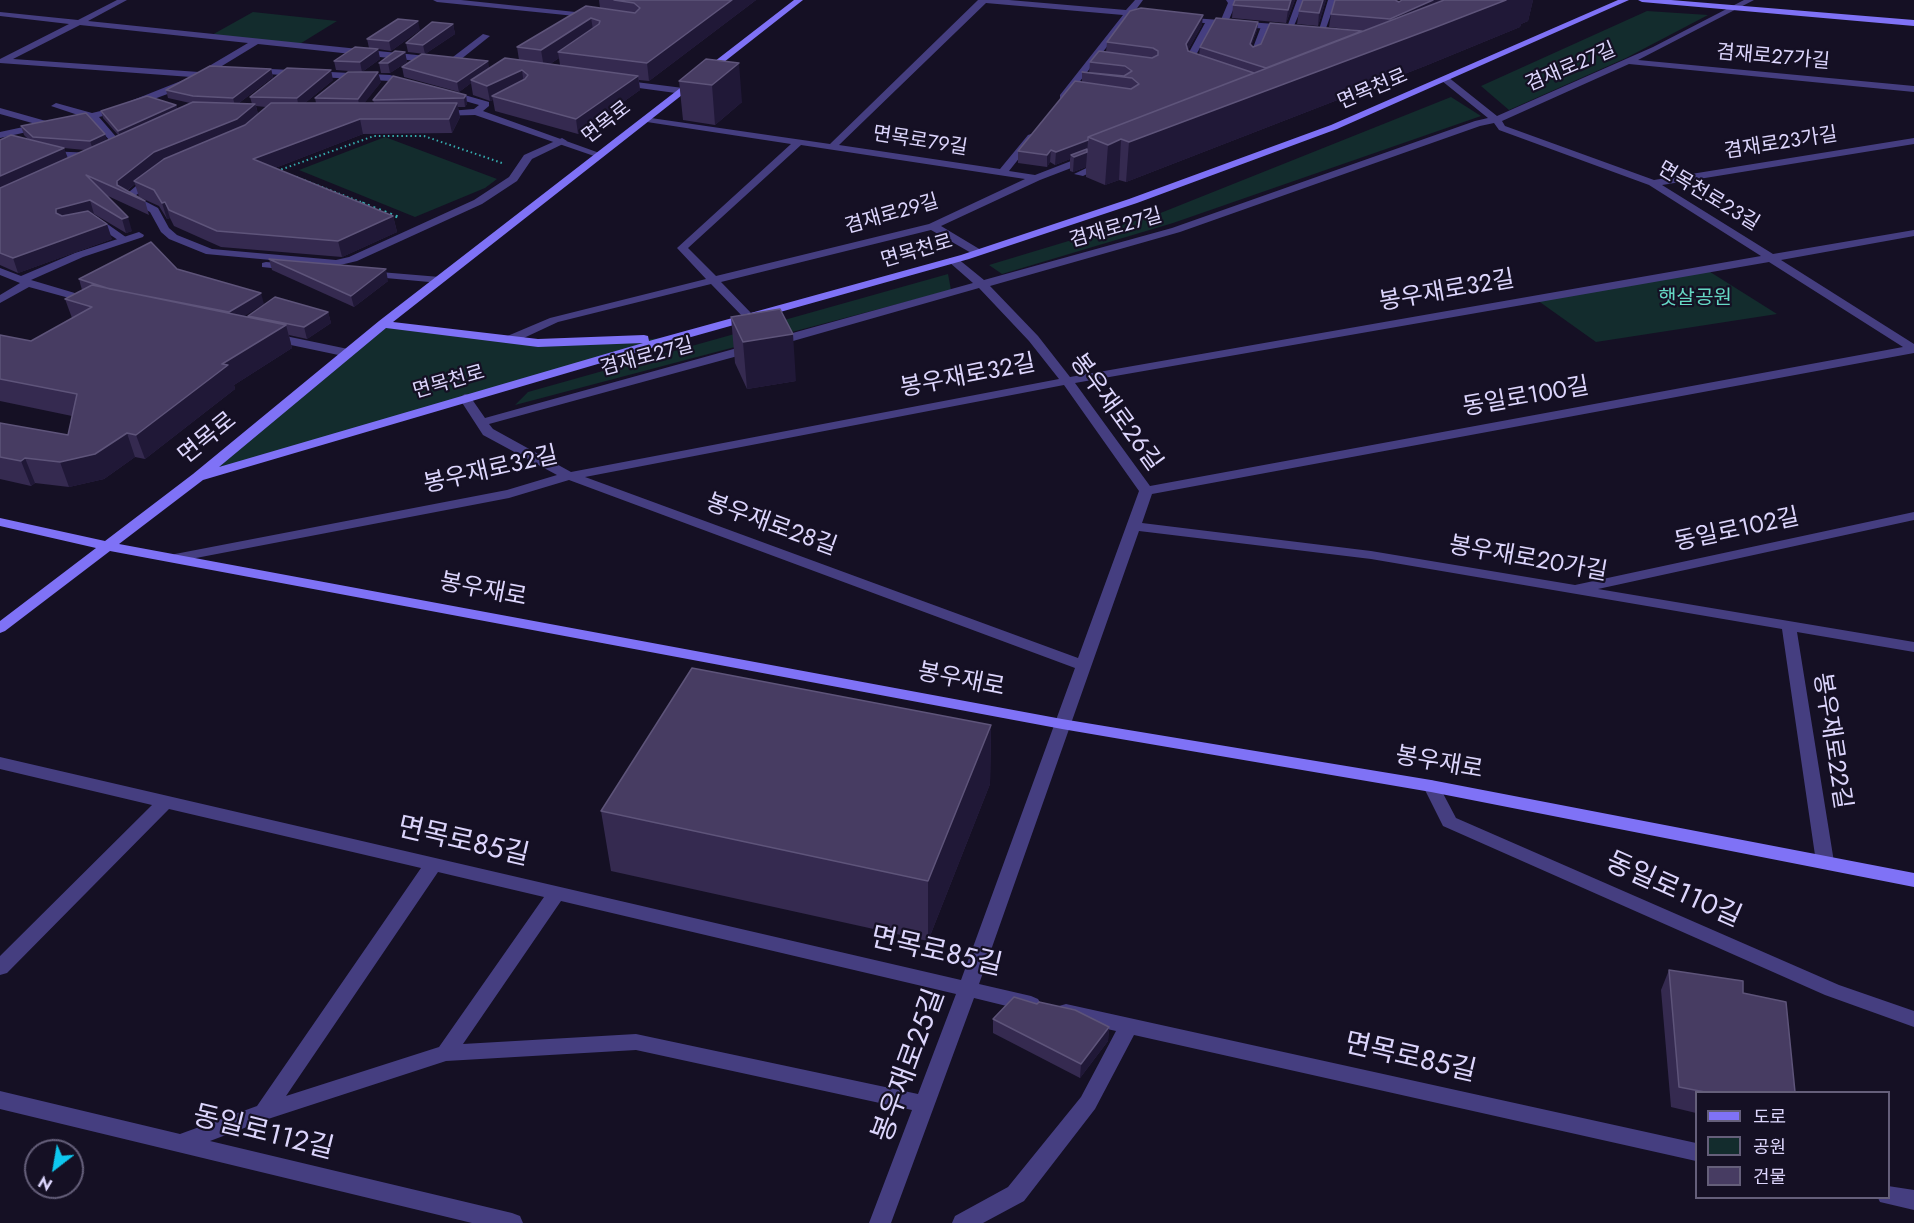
<!DOCTYPE html>
<meta charset="utf-8">
<style>
body{margin:0}
#map{position:relative;width:1914px;height:1223px;overflow:hidden;background:#151024;font-family:Jost,"Noto Sans KR",sans-serif}
canvas{display:block}
.legend{position:absolute;left:1695px;top:1091px;width:195px;height:108px;box-sizing:border-box;background:#151024;border:2px solid #655f7a;margin:0;padding:8px 10px;list-style:none;font-size:18px;color:#dcd5fc}
.legend li{display:flex;align-items:center;gap:12px;height:30px}
.legend b{width:30px;border:2px solid #655f7a}
.north{position:absolute;left:24px;top:1139px;width:60px;height:60px;box-sizing:border-box;background:#151024;border:2px solid #655f7a;border-radius:50%;rotate:211deg;font-size:16px;font-weight:700;line-height:24px;text-align:center;color:#dcd5fc}
.north::after{content:'';display:block;margin:auto;width:21px;height:27px;background:#0ec8ef;clip-path:polygon(50% 0,100% 100%,50% 72%,0 100%)}
</style>
<div id="map">
<canvas width="1914" height="1223"></canvas>
<ul class="legend">
<li><b style="height:8px;background:#7f72f6"></b>도로</li>
<li><b style="height:16px;background:#132c2d"></b>공원</li>
<li><b style="height:16px;background:#473c62"></b>건물</li>
</ul>
<div class="north">N</div>
</div>
<script>
const context = document.querySelector('canvas').getContext('2d');
context.lineJoin = 'round';
function paint(path, color) { context.fillStyle = color; context.fill(path, 'evenodd'); }
function stroke(path, color, width, dash) { context.strokeStyle = color; context.lineWidth = width; context.lineCap = dash ? 'butt' : 'round'; context.setLineDash(dash || []); context.stroke(path); }
function write(font, color, halo, rows, align = 'center') {
  context.font = font + ' Jost,"Noto Sans KR",sans-serif'; context.lineWidth = 4.5; context.setLineDash([]); context.textBaseline = 'middle'; context.strokeStyle = halo; context.fillStyle = color; for (const [text, x, y, turn = 0] of rows) {
    context.save(); context.translate(x, y); context.rotate((+turn || 0) * Math.PI / 180); context.textAlign = isNaN(turn) ? turn : align; if (halo) context.strokeText(text, 0, 0); context.fillText(text, 0, 0); context.restore();
  }
}
const green = new Path2D(`
 M1647 11 1708 15 1626 58 1509 110 1481 86Z
 M253 12 337 21 298 45 210 36Z
 M1451 97 1481 116 1173 223 1002 274 989 265 1158 214Z
 M385 137 497 179 485 188 415 217 299 170Z
 M1707 270 1777 314 1596 342 1537 300Z
 M948 274 951 290 515 405 528 392Z
 M383 324 509 340 598 343 677 337 198 477Z`);
const pathFar1 = new Path2D(`
 M277 171 374 136H424L502 163
 M288 174 366 204`);
const path = new Path2D(`
 M362 203 398 217`);
const lane = new Path2D(`
 M1226 0H1234L1236 3 1228 22 1224 25 1220 22 1228 3Z
 M1297 0H1305L1293 28 1286 30Z
 M1328 0H1336L1325 31 1318 33Z
 M1262 24 1269 26 1258 51 1251 53Z
 M483 34 490 36 455 64H449V60Z
 M0 108 53 123 55 125 50 128 0 114Z
 M562 138 567 141 565 143 532 159 517 181 482 204 357 261 336 266 206 254 169 239 161 232 150 212 123 197 148 176H156V180L135 196 158 208 169 228 177 235 212 249 336 260 349 257 474 200 509 177 524 155Z
 M46 151 94 153 99 156 94 159 43 156 41 154Z
 M1099 162 1108 164 1083 176 1074 174Z
 M88 216H96L130 240 121 242 88 220Z`);
const street = new Path2D(`
 M117 0H127L88 21 436 57 440 60 436 63 258 44 189 86 119 112 99 117 124 146 119 149 116 148 91 119 68 123V119L81 116 51 106 56 103 92 113 113 108 191 77 0 63V59L69 24 0 16V12L78 20ZM80 25 248 43 199 72 13 59Z
 M433 0H461L585 13 589 15 585 17 437 2Z
 M978 0H1009L1126 10 1135 0H1143L1135 11 1153 15 1149 17 1131 16 1066 99H1060V95L1123 15 986 3 839 145 1000 169 1028 135 1031 134 1036 137 1009 171 1035 175 1084 156H1092V160L1040 180 941 226 981 250V254H973L931 230 721 282 753 315V319H745L711 284 558 322 513 343H505V337L550 318 706 279 677 248 791 144 647 122 642 119 644 117 830 144ZM801 145 1025 179 929 224 716 276 688 248Z
 M1744 0H1754L1638 60 1914 86V92L1629 64 1502 121 1505 126 1654 180 1914 138V144L1662 185 1773 254 1914 230V236L1781 260 1914 344V353L1152 494 1142 523 1371 551 1575 585 1914 512V520L1598 589 1914 642V652L1797 632 1834 862 1831 867 1825 869 1819 867 1816 862 1782 629 1371 559 1139 531 979 984 1031 996 1038 999 1041 1004 1038 1009 1031 1012 974 998 891 1223H869L912 1110 636 1050 446 1061 268 1119 210 1141 512 1213 520 1216 523 1223H472L0 1109V1091L180 1134 257 1106 421 868 169 809 7 973 0 975V956L152 805 0 769V757L961 980 1075 668 569 480 509 498 175 562 168 558 175 554 507 490 557 475 483 435 459 398 465 394 469 395 485 418 748 345H756L758 348 756 351 489 424 493 429 571 472 1059 379 1029 341 979 288 779 345H771L769 342 771 339 973 283 949 262V258H957L984 280 1172 228 1475 121 1488 118 1442 81V77H1448L1497 116 1653 47ZM1494 123 1499 130 1649 185 1761 256 1070 377 1038 336 990 286 1180 232 1480 126ZM1769 262 1903 347 1150 486 1075 383ZM1064 385 1139 491 1078 658 585 477ZM438 872 544 897 439 1047 286 1096ZM561 901 956 994 918 1094 636 1034 463 1044Z
 M1179 17 1289 25 1293 28 1289 31 1213 24 1196 55 1206 63 1202 66 1187 56 1205 23 1182 22 1179 21Z
 M251 68 390 75 414 83 409 86 390 81 248 73V69Z
 M620 80 683 88 688 91 683 94 617 85V81Z
 M447 90 489 102V106L483 111 605 155 597 157 475 115 436 116V112L474 109 479 105 444 95 442 93Z
 M42 123 45 124V128L0 138V132Z
 M139 232 144 235 143 237 83 257 31 280 95 299V303L91 304 29 287 0 303V295L20 283 0 275V268L21 276 75 253Z
 M266 262 290 264 296 267 290 270 262 267V263Z
 M368 271 440 277 446 280 440 283 364 276V272Z
 M271 333 348 349 354 353 348 357 267 340V334Z
 M1431 780 1437 782 1456 818 1839 985 1914 1011V1027L1825 995 1443 826 1423 786 1425 782Z
 M1066 1004 1696 1143V1161L1134 1035 1095 1109 1024 1201 983 1223H952L955 1216 1008 1187 1081 1097 1116 1031 1059 1018 1056 1012 1059 1006Z
 M1888 1186 1914 1190V1210L1880 1202 1878 1198H1888Z`);
const secondary = new Path2D(`
 M794 0H803L393 322 538 339 644 335 648 336 649 341 961 255 1129 199 1331 125 1618 0H1629L1337 129 1137 203 969 259 659 346 203 480 119 544 1062 719 1431 780 1914 873V887L1431 792 1062 729 110 551 5 631 0 633V621L96 548 0 526V518L105 541 193 474 379 321ZM386 328 538 347 643 343 219 467Z
 M1638 0H1671L1914 20V26L1642 2Z`);
const wall = new Path2D(`
 M599 0H756L649 81 639 80 640 90 578 134 495 111 493 100 490 101 473 95 471 83 459 92 404 77 402 67 489 68 519 60 517 47 600 8ZM559 58 560 65 550 64Z
 M1235 0H1295L1286 23 1232 18 1233 5Z
 M1303 0H1326L1318 26 1297 24 1299 11Z
 M1402 0H1533L1528 21 1521 24 1520 27 1425 66 1126 182 1119 180 1105 185 1086 177V167L1073 172 1070 171V159L1055 165 1050 162 1047 167 1018 163V151L1082 82V72L1089 73 1090 62 1106 52 1107 42 1202 25 1188 50 1199 55 1200 47 1258 22 1257 30 1251 46 1253 47 1362 31H1365L1329 27 1331 14 1399 2Z
 M453 24 455 34 425 54 408 52 406 43Z
 M420 30 391 51 378 49 380 59 362 72 336 70 334 61 369 48 367 39Z
 M405 52 407 62 390 73H381L379 63Z
 M706 59 742 102 715 125 683 120 679 81Z
 M271 69 273 77 239 103 252 104 250 97 333 80 305 103H316L315 98 381 82 364 103H374L373 100 466 95 467 104 465 107H458L460 117 452 133 363 134 275 168 393 216 397 232 342 257 221 247 174 226 170 218 167 219 159 206 139 197 135 184 127 191 145 201 149 215 108 196 132 231 126 233 94 214H93L112 239 18 273 0 265V140H29L24 135 21 126 107 140 118 135 103 118 101 111 176 105 177 109 190 103 168 98 166 90ZM256 106 266 107 258 114ZM64 148 85 150 67 158Z
 M269 259 388 281 354 307 272 270Z
 M177 269 244 316 248 317V316L328 312 331 323 307 339 289 335 292 348 234 385 235 389 145 459 135 457 104 479 69 487 35 483 31 486 0 479V423L68 435 72 416 0 401V335L31 341 72 318 65 299 82 290 79 279Z
 M731 317 796 381 747 389 735 363Z
 M991 725 990 784 928 941 611 871 601 811Z
 M1669 970 1743 993 1795 1092H1696V1113L1671 1107 1661 990Z
 M993 1019 1109 1027 1108 1041 1080 1078 993 1033Z`);
const shadedWall = new Path2D(`
 M732 0H756L649 81 647 63Z
 M1291 0H1295L1286 23 1288 10Z
 M1323 0H1326L1318 26 1319 13Z
 M1433 0H1461L1388 33 1390 19Z
 M1506 0H1533L1528 21 1521 24 1520 27 1425 66 1126 182 1129 142 1121 139 1119 180 1105 185 1108 145 1092 138Z
 M1203 15 1202 25 1185 55 1186 44Z
 M591 18 594 35 558 52 559 58 544 68 541 50Z
 M418 21 420 30 391 51 389 41Z
 M1258 22 1257 30 1249 52 1250 44Z
 M453 24 455 34 425 54 423 45Z
 M378 49 380 59 362 72 360 62Z
 M405 52 407 62 390 73 388 63Z
 M488 61 490 71 471 80V83L459 92 457 82Z
 M739 63 742 102 715 125 712 85Z
 M271 69 273 77 235 106 233 98Z
 M331 70 333 80 299 108 297 98Z
 M522 70 524 85 492 96 493 100 490 101 487 86Z
 M378 72 381 82 360 109 358 99Z
 M638 76 640 90 578 134 576 119Z
 M466 95 467 104 465 107 464 98Z
 M457 103 460 117 452 133 449 119Z
 M255 104 259 117 241 132 134 181 135 184 125 192 119 189 117 181 154 152Z
 M176 105 178 112 121 138 118 131Z
 M360 119 363 134 257 175 253 159Z
 M105 134 108 143 93 150 90 141Z
 M1088 140 1086 167 1073 172 1074 157 1071 155 1070 159 1055 165 1056 152Z
 M64 148 69 161 0 193V176Z
 M1051 150 1050 162 1047 167V155Z
 M90 200 94 214 61 223 56 213V209Z
 M165 202 170 218 167 219 162 203Z
 M393 216 397 232 342 257 338 241Z
 M128 217 132 231 126 233 122 219Z
 M107 224 112 239 18 273 13 258Z
 M386 269 388 281 354 307 351 296Z
 M261 293 264 304 232 324 229 312Z
 M328 312 331 323 307 339 304 327Z
 M286 325 292 348 234 385 235 389 145 459 136 435 222 364Z
 M793 334 796 381 747 389 743 342Z
 M127 433 135 457 104 479 69 487 60 462Z
 M25 458 35 483 31 486 21 461Z
 M991 725 990 784 928 941V881Z
 M1109 1027 1108 1041 1080 1078 1081 1064Z`);
const building = new Path2D(`
 M614 0H732L647 63 558 52 599 24 600 21 591 18 541 50 517 47 586 6 635 13 640 8 634 3Z
 M1235 0H1291L1288 10 1233 5Z
 M1303 0H1323L1319 13 1299 11Z
 M1335 0H1395L1399 2 1402 0H1433L1390 19 1331 14Z
 M1444 0H1506L1431 29 1129 142 1121 139 1108 145 1088 137Z
 M1141 8 1203 15 1186 44 1188 51 1254 73 1088 137V140L1056 152 1051 150 1047 155 1018 151 1075 81 1131 89 1139 84 1132 78 1082 72 1124 76 1132 71 1125 66 1090 62 1099 51 1152 58 1158 55V51L1153 48 1107 42 1130 11Z
 M1216 18 1258 22 1250 44 1253 47 1261 44 1270 23 1362 31 1266 68 1200 47Z
 M398 19 418 21 389 41 367 39Z
 M432 22 453 24 423 45 406 43Z
 M355 47 378 49 360 62 334 61Z
 M395 51 405 52 388 63H379Z
 M422 54 488 61 457 82 402 67Z
 M505 58 638 76 576 119 492 96 525 79 528 75 522 70 487 86 471 80Z
 M706 59 739 63 712 85 679 81Z
 M210 66 271 69 233 98 193 96 166 90Z
 M287 68 331 70 297 98 250 97Z
 M348 72H378L358 99 315 98Z
 M393 76 466 95 464 98 373 100Z
 M147 96 176 105 118 131 101 111Z
 M193 102 255 104 237 119 154 152 117 181V185L145 201 86 175 128 217 122 219 90 200 56 209V213L62 216 88 211 107 224 13 258 0 253V188Z
 M271 103H457L449 119H360L253 159 393 216 338 241 217 231 169 210 165 202 162 203 154 190 134 181 164 159 245 125Z
 M86 113 105 134 90 141 33 137 21 126Z
 M11 135 64 148 0 176V140Z
 M1087 149V152L1074 157 1071 155Z
 M151 242 177 269 261 293 229 312 110 289 79 279Z
 M269 259 386 269 351 296Z
 M92 285 286 325 222 364 228 365 136 435 127 433 95 454 60 462 25 458 21 461 0 457V423L68 435 77 394 0 379V335L31 341 92 307 65 299Z
 M275 297 328 312 304 327 248 316Z
 M780 309 793 334 743 342 731 317Z
 M692 668 991 725 928 881 601 811Z
 M1669 970 1743 981V993L1786 1002 1795 1092H1705L1679 1087Z
 M1014 997 1037 1004 1039 1002 1075 1010 1109 1027 1081 1064 993 1019Z`);
const farStreetnames = [
 ["겸재로27가길",1773,58,5],
 ["겸재로27길",1571,68,-23],
 ["면목천로",1373,90,-23],
 ["면목로",607,123,-38],
 ["면목로79길",920,142,9],
 ["겸재로23가길",1781,144,-9],
 ["면목천로23길",1708,197,31],
 ["겸재로29길",892,215,-16],
 ["겸재로27길",1116,229,-16],
 ["면목천로",917,252,-16],
 ["겸재로27길",647,358,-15],
 ["면목천로",449,383,-16]
];
const farParknames = [
 ["햇살공원",1695,299]
];
const streetNames = [
 ["봉우재로32길",1447,292,-10],
 ["봉우재로32길",968,377,-11],
 ["동일로100길",1526,398,-10],
 ["봉우재로26길",1115,413,54],
 ["면목로",208,439,-39],
 ["봉우재로32길",491,471,-13],
 ["봉우재로28길",771,526,20],
 ["동일로102길",1737,531,-12],
 ["봉우재로20가길",1528,560,10],
 ["봉우재로",483,591,11],
 ["봉우재로",961,681,11],
 ["봉우재로22길",1831,741,81],
 ["봉우재로",1439,764,10]
];
const nearStreetnames = [
 ["면목로85길",463,843,13],
 ["동일로110길",1673,891,24],
 ["면목로85길",936,953,13],
 ["면목로85길",1410,1059,13],
 ["봉우재로25길",910,1066,-70],
 ["동일로112길",263,1134,14]
];
paint(green, '#132c2d');
stroke(pathFar1, '#36adaf', 2, [1.5, 3]);
stroke(path, '#36adaf', 3, [2, 4]);
paint(lane, '#453e80');
paint(street, '#453e80');
paint(secondary, '#7f72f6');
paint(wall, '#352a50');
paint(shadedWall, '#201837');
paint(building, '#473c62');
stroke(building, '#5e547a', 1.5);
write('20px', '#dcd5fc', '#151024', farStreetnames);
write('20px', '#65d8c4', '#151024', farParknames);
write('24px', '#dcd5fc', '#151024', streetNames);
write('28px', '#dcd5fc', '#151024', nearStreetnames);
</script>
